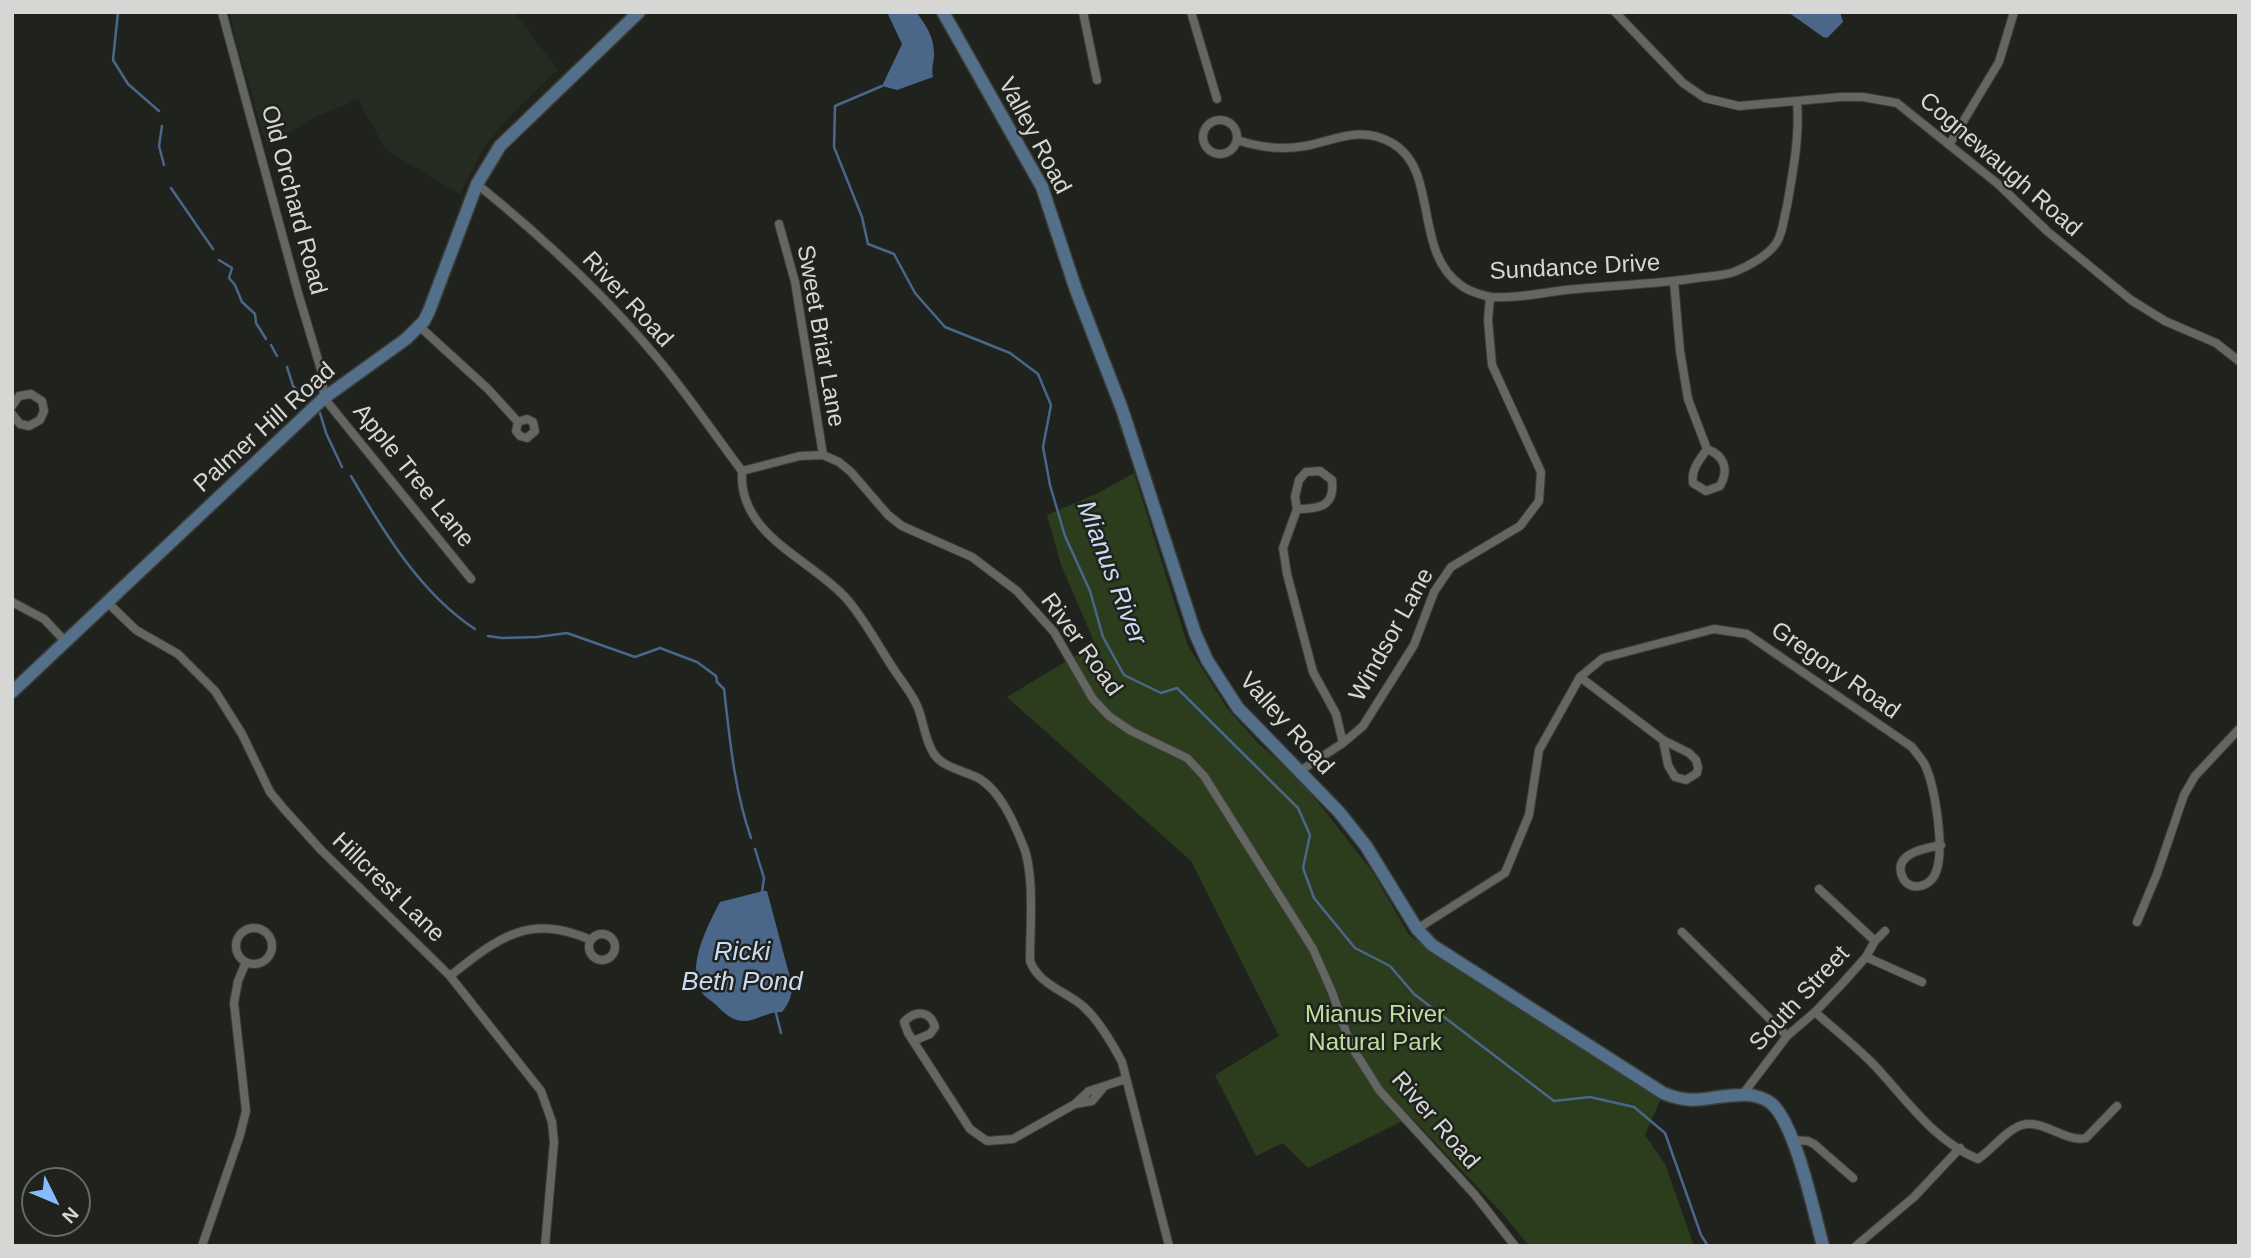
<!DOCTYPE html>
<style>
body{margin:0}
#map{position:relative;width:2251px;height:1258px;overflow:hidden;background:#20221e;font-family:Arial,sans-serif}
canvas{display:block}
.frame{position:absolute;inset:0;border:14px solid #d6d7d4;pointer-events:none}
.north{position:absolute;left:21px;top:1167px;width:70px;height:70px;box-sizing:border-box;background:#20221e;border:2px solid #696a67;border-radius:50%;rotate:133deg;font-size:19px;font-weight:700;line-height:28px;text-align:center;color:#d6d7d4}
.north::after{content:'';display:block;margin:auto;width:24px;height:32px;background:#87bbfb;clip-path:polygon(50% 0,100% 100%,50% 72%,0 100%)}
</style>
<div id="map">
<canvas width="2251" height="1258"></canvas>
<div class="frame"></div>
<div class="north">N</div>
</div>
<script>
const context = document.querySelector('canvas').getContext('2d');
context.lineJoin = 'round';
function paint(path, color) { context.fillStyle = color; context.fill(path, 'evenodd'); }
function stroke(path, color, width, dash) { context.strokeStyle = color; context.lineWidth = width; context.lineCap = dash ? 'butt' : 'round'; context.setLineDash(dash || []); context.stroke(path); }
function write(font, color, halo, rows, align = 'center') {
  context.font = font + ' Arial,sans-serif'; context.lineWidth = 5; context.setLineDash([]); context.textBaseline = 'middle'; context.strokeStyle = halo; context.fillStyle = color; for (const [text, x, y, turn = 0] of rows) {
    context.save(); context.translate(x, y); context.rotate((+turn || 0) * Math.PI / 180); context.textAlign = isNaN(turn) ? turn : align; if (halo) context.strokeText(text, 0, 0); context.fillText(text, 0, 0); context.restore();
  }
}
const built = new Path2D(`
 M230 12H514L558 70 513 112 485 146 460 194 386 150 358 99 313 118 267 146 235 39Z`);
const green = new Path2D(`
 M1134 473 1188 646 1227 708 1258 743 1302 782 1372 871 1409 935 1453 967 1661 1098 1645 1135 1665 1164 1694 1246H1529L1502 1213 1411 1117 1308 1168 1283 1143 1256 1156 1215 1075 1279 1036 1191 861 1007 697 1095 644 1061 565 1047 515 1098 493Z`);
const water = new Path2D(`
 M887 12H916C926 25 934 37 934 54 934 62 931 68 933 77L897 90 882 86 902 44Z
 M1788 12H1840L1843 22 1827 38 1823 37Z
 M763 891H767L792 985C792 996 789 1003 782 1012 765 1011 752 1025 737 1020 729 1018 721 1010 715 1004 712 1001 706 998 703 994 684 969 708 925 720 902Z`);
const stream = new Path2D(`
 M118 12 113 60 128 84 159 111
 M882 86 835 106 834 147 862 217 868 244 894 254 915 293 945 327 1010 353 1038 374 1051 405 1043 447 1050 485 1065 536 1090 591 1103 637 1124 675 1161 693 1177 688 1298 808 1310 835 1303 868 1314 898 1355 948 1390 966 1414 994 1554 1101 1590 1097 1634 1107 1665 1133 1701 1235 1708 1246
 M162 126 159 146 164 165
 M171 188 213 249
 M219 260 232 268 229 278 235 285 242 302 255 314 256 323 266 339
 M271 345 277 356
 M287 367 293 386 305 398
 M320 413 326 433 342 467
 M351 476C383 531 421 594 475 629
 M488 636 502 638 537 637 567 633 635 657 660 648 697 662 716 676 717 682 724 689C730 740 734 789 751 838
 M755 849 764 878 762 892
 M775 1009 781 1033`);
const street = new Path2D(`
 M222 12 298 293 322 373 324 398 471 579
 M1083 12 1097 80
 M1191 12 1217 99
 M1615 12 1683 83 1705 98 1739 106 1841 97H1863L1897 103 1998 184 2047 231 2131 300 2165 321 2216 343 2239 361
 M1203 137a17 17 0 1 1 34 0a17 17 0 1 1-34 0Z
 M1237 140C1258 147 1283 150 1305 146 1336 140 1361 125 1392 143 1440 170 1412 253 1462 286 1469 291 1483 296 1492 297 1520 299 1548 291 1576 289 1617 285 1657 284 1697 278 1709 276 1723 276 1734 272 1749 266 1769 255 1777 242 1783 232 1784 217 1787 206 1793 171 1800 136 1797 101
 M1949 145 1999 62 2014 12
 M477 184C541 236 605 295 658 359 688 395 714 434 742 471
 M779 224 795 282 823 455
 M1674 282 1680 351 1688 399 1707 449C1725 456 1729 470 1720 486L1706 491 1693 483C1691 469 1699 461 1707 449
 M419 326 488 389 518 422 527 419 533 422 535 431 527 438 520 436 516 431 518 422
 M12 406 19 396 31 394 42 401 44 411 40 420 29 426 20 424 12 414
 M742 471 800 456 823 455 839 462 851 472 888 515 902 526 972 557 1017 591 1054 632 1093 699 1109 716 1131 731 1187 758 1204 776 1313 949 1332 992 1351 1046 1364 1066 1379 1090 1475 1195 1515 1246
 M742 471C738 535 809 558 845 597 864 618 877 644 893 668 901 681 913 694 918 708 924 723 925 741 934 754 943 768 966 771 980 779 1001 792 1014 823 1023 845 1035 874 1030 929 1030 961 1039 985 1066 991 1084 1007 1100 1022 1112 1043 1122 1062L1169 1246
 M1297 509C1319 509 1335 507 1332 480L1320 471 1306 472 1299 480 1295 497 1297 509 1283 548 1287 574 1313 672 1336 714 1343 743 1300 771
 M12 602 44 619 65 641
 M107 602 136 630 178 654 215 691 242 734 270 792 284 809 321 850 450 976 541 1091 552 1122 554 1142 545 1246
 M1580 677 1663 740 1689 753 1696 760 1698 767 1697 773 1686 780 1675 777 1668 765 1663 740
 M1343 743 1363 726 1414 645 1434 592 1451 567 1520 526 1539 501 1541 472 1492 365 1488 320 1490 297
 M1819 889 1875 941
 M2137 922 2157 874 2184 795 2195 776 2239 729
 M236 946a18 18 0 1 1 36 0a18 18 0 1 1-36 0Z
 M1417 929 1505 873 1529 815 1539 750 1580 677 1603 658 1714 629 1747 634 1912 747C1916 753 1922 759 1925 765 1935 787 1945 849 1936 872 1930 889 1906 893 1901 873 1896 852 1928 848 1941 845
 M1682 932 1787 1036
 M589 947a13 13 0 1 1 26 0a13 13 0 1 1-26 0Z
 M1866 957 1922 982
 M450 976C499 937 529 913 591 940
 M1815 1012C1835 1030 1857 1047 1875 1066 1907 1100 1934 1141 1978 1159 1993 1149 2006 1130 2022 1125 2044 1119 2066 1143 2086 1138L2117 1106
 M913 1041 930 1034 935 1027C930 1010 915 1010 904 1022L908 1033 970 1129 987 1141 1013 1139 1075 1104 1089 1091 1126 1079
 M1743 1094 1787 1036 1815 1012 1840 986 1866 957 1875 941 1885 931
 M1075 1104 1092 1101 1103 1088
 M1792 1140 1808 1141 1814 1144 1853 1178
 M202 1246 240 1135 246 1111 234 1003 238 981 246 962
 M1856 1246 1914 1197 1960 1148`);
const secondary = new Path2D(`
 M943 12 1042 187 1076 290 1122 409 1195 633 1207 660 1238 708 1339 812 1366 846 1417 929 1432 945 1663 1093C1697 1107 1709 1095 1742 1095 1752 1094 1765 1098 1772 1104 1796 1126 1814 1213 1823 1246
 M12 692 324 398 406 339 424 321 429 311 477 184 500 146 639 12`);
const streetNames = [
 ["Valley Road",1034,136,62],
 ["Cognewaugh Road",2000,165,41],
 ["Old Orchard Road",293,200,75],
 ["Sundance Drive",1575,268,-3],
 ["River Road",627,300,47],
 ["Sweet Briar Lane",820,336,80],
 ["Palmer Hill Road",265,428,-42],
 ["Apple Tree Lane",413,476,51],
 ["Windsor Lane",1392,635,-61],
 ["River Road",1081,645,54],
 ["Gregory Road",1835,671,35],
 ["Valley Road",1286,724,48],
 ["Hillcrest Lane",388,888,44],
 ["South Street",1800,999,-47],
 ["River Road",1435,1121,49]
];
const parkNames = [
 ["Mianus River",1375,1015],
 ["Natural Park",1375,1043]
];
const waterNames = [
 ["Mianus River",1111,573,69],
 ["Ricki",742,953],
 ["Beth Pond",742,983]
];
paint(built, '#262b22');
paint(green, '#2c3d1d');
paint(water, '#4a678a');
stroke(stream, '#4a678a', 2.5);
stroke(street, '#3b3d39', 10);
stroke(secondary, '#3b3d39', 15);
stroke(street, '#646662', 8);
stroke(secondary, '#546f89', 12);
write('24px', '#d6d7d4', '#20221e', streetNames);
write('24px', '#bbe09e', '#20221e', parkNames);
write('italic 26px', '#c9dcf3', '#20221e', waterNames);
</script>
